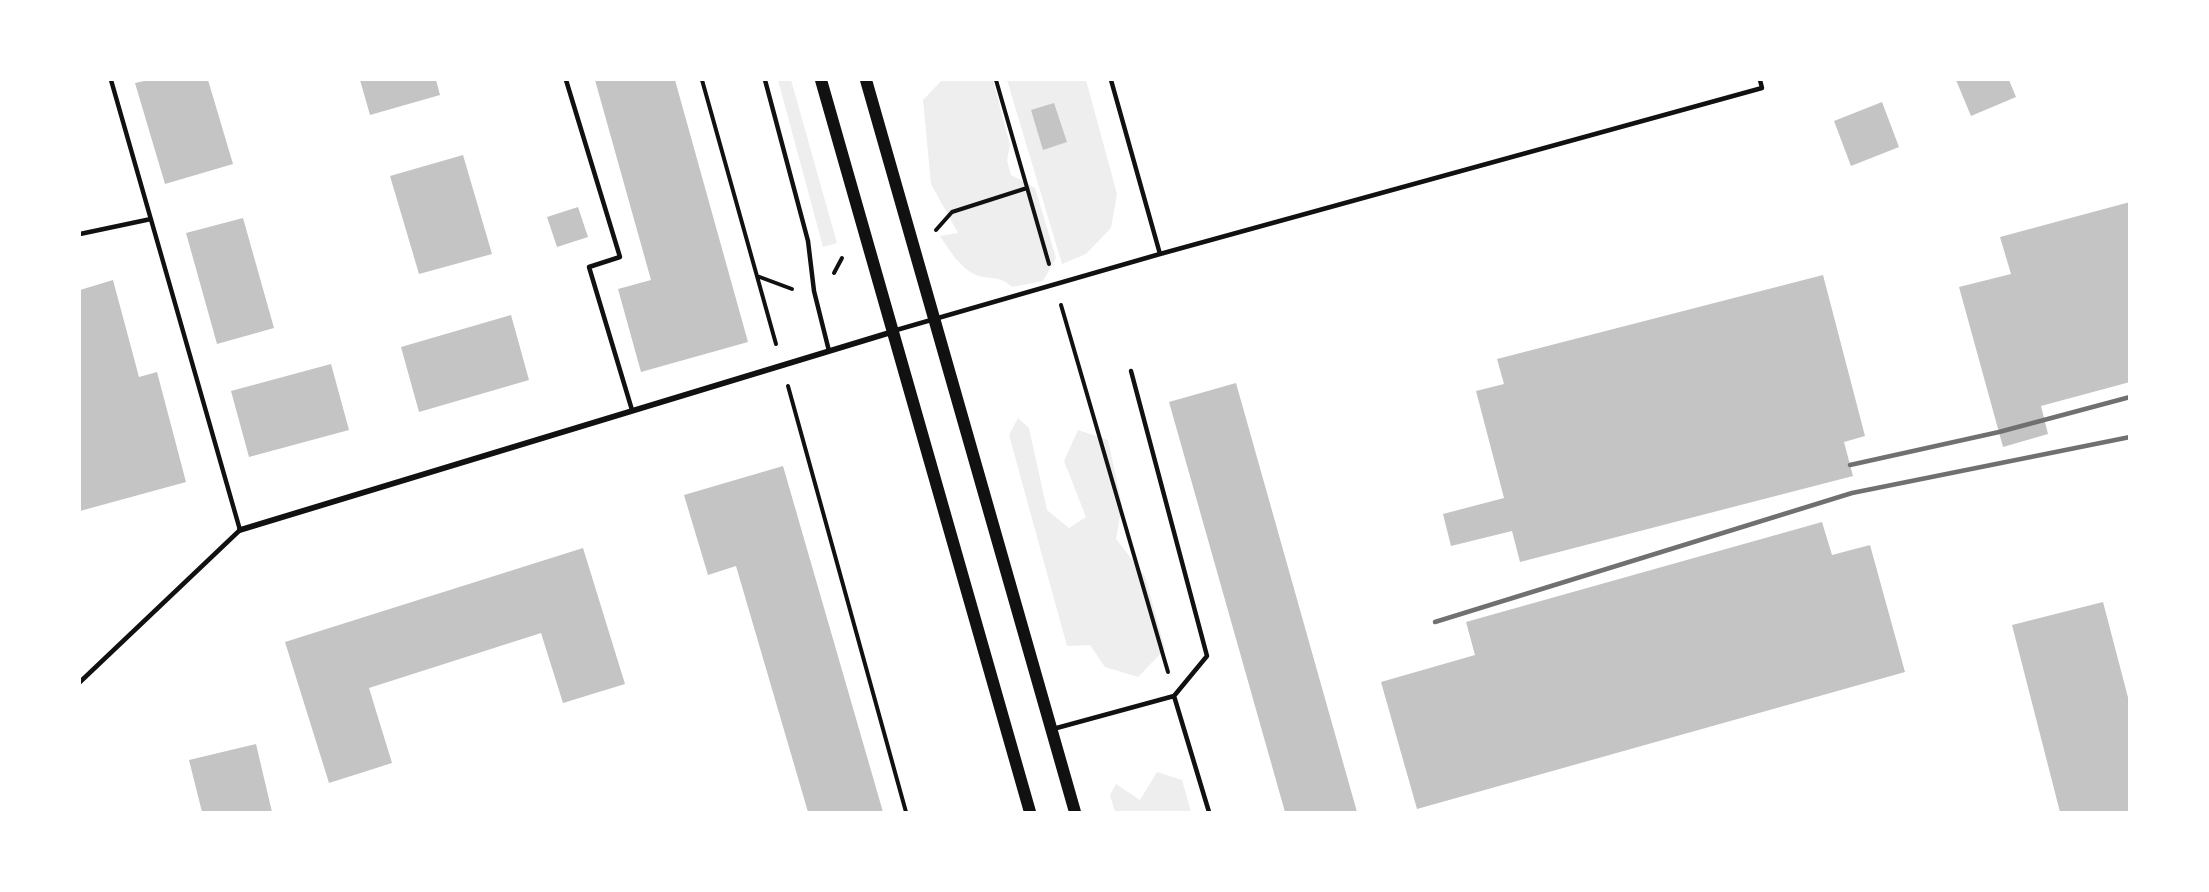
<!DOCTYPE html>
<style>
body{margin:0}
#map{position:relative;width:2209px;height:892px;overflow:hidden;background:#fff;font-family:"Roboto Condensed",sans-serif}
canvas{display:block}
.frame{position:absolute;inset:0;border:81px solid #fff;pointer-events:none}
</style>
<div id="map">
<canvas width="2209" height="892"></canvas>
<div class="frame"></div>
</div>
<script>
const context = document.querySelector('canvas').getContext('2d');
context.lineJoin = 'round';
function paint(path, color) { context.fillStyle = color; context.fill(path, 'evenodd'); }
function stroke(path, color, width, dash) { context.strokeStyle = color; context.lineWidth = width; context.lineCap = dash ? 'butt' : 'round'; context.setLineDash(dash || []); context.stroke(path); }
const green = new Path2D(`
 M778 80H791L837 243 823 247Z
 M942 80H993L1010 145 1007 160 1011 175 1035 188 1056 258 1043 281 1012 287C1000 275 990 280 976 275 959 267 950 251 940 236L958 233 931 184 923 100Z
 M1007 80H1086L1117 194 1111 228 1086 254 1062 264Z
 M1018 418 1029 428 1047 510 1069 528 1086 517 1064 461 1078 430 1108 440 1122 505 1116 539 1145 576 1165 649 1138 677 1105 667 1090 645 1067 646 1009 435Z
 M1157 772 1182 780 1191 812H1115L1110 795 1116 784 1140 800Z`);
const building = new Path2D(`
 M149 80H208L233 164 165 184 135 83Z
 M360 80H436L440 95 370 115Z
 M595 80H675L748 342 641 372 618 289 651 280Z
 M1956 80H2009L2016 97 1971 116Z
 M1882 102 1899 147 1851 166 1834 121Z
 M1054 103 1067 142 1043 150 1031 110Z
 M463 155 492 254 419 274 390 176Z
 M2130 202V382L2041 406 2048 434 2003 447 1959 287 2011 274 2000 237Z
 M578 207 588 237 557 247 547 217Z
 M243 218 274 328 217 344 186 233Z
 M1823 275 1865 436 1844 442 1853 476 1520 562 1512 531 1451 546 1443 514 1504 498 1476 391 1504 384 1497 359Z
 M113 280 139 377 157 372 186 482 80 511V290Z
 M511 315 529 380 419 412 401 347Z
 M331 364 349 430 249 457 231 391Z
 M1236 383 1357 812H1285L1169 402Z
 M783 466 883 812H808L736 566 708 575 684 495Z
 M1822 522 1832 555 1870 545 1905 672 1417 809 1381 682 1475 655 1466 622Z
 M583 548 625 684 563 703 541 633 369 688 392 763 329 783 285 642Z
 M2103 602 2130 705V812H2060L2012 625Z
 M256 744 272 812H202L189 760Z`);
const path = new Path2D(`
 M702 80 776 344
 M996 80 1049 264
 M936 230 952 212 1027 188
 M834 273 842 258
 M757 276 792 289
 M1061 305 1168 672
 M788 386 906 812`);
const service = new Path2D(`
 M566 80 620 257 589 267 632 410
 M765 80 808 241 814 291 829 351
 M80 234 151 219
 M1160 254 1762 88 1760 80
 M893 331 1160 254 1111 80
 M1131 371 1207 656 1174 696 1209 812
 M80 682 240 530 111 80
 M1053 729 1174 696`);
const minor = new Path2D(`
 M240 530 892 332`);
const secondary = new Path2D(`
 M821 80 1030 812
 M866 80 1075 812`);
const rail = new Path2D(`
 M1850 465 1999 432 2130 397
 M1435 622 1852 493 2130 437`);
paint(green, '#eee');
paint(building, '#c4c4c4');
stroke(path, '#111', 4);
stroke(service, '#111', 4.5);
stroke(minor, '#111', 6);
stroke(secondary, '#111', 12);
stroke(rail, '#707070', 4.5);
</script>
